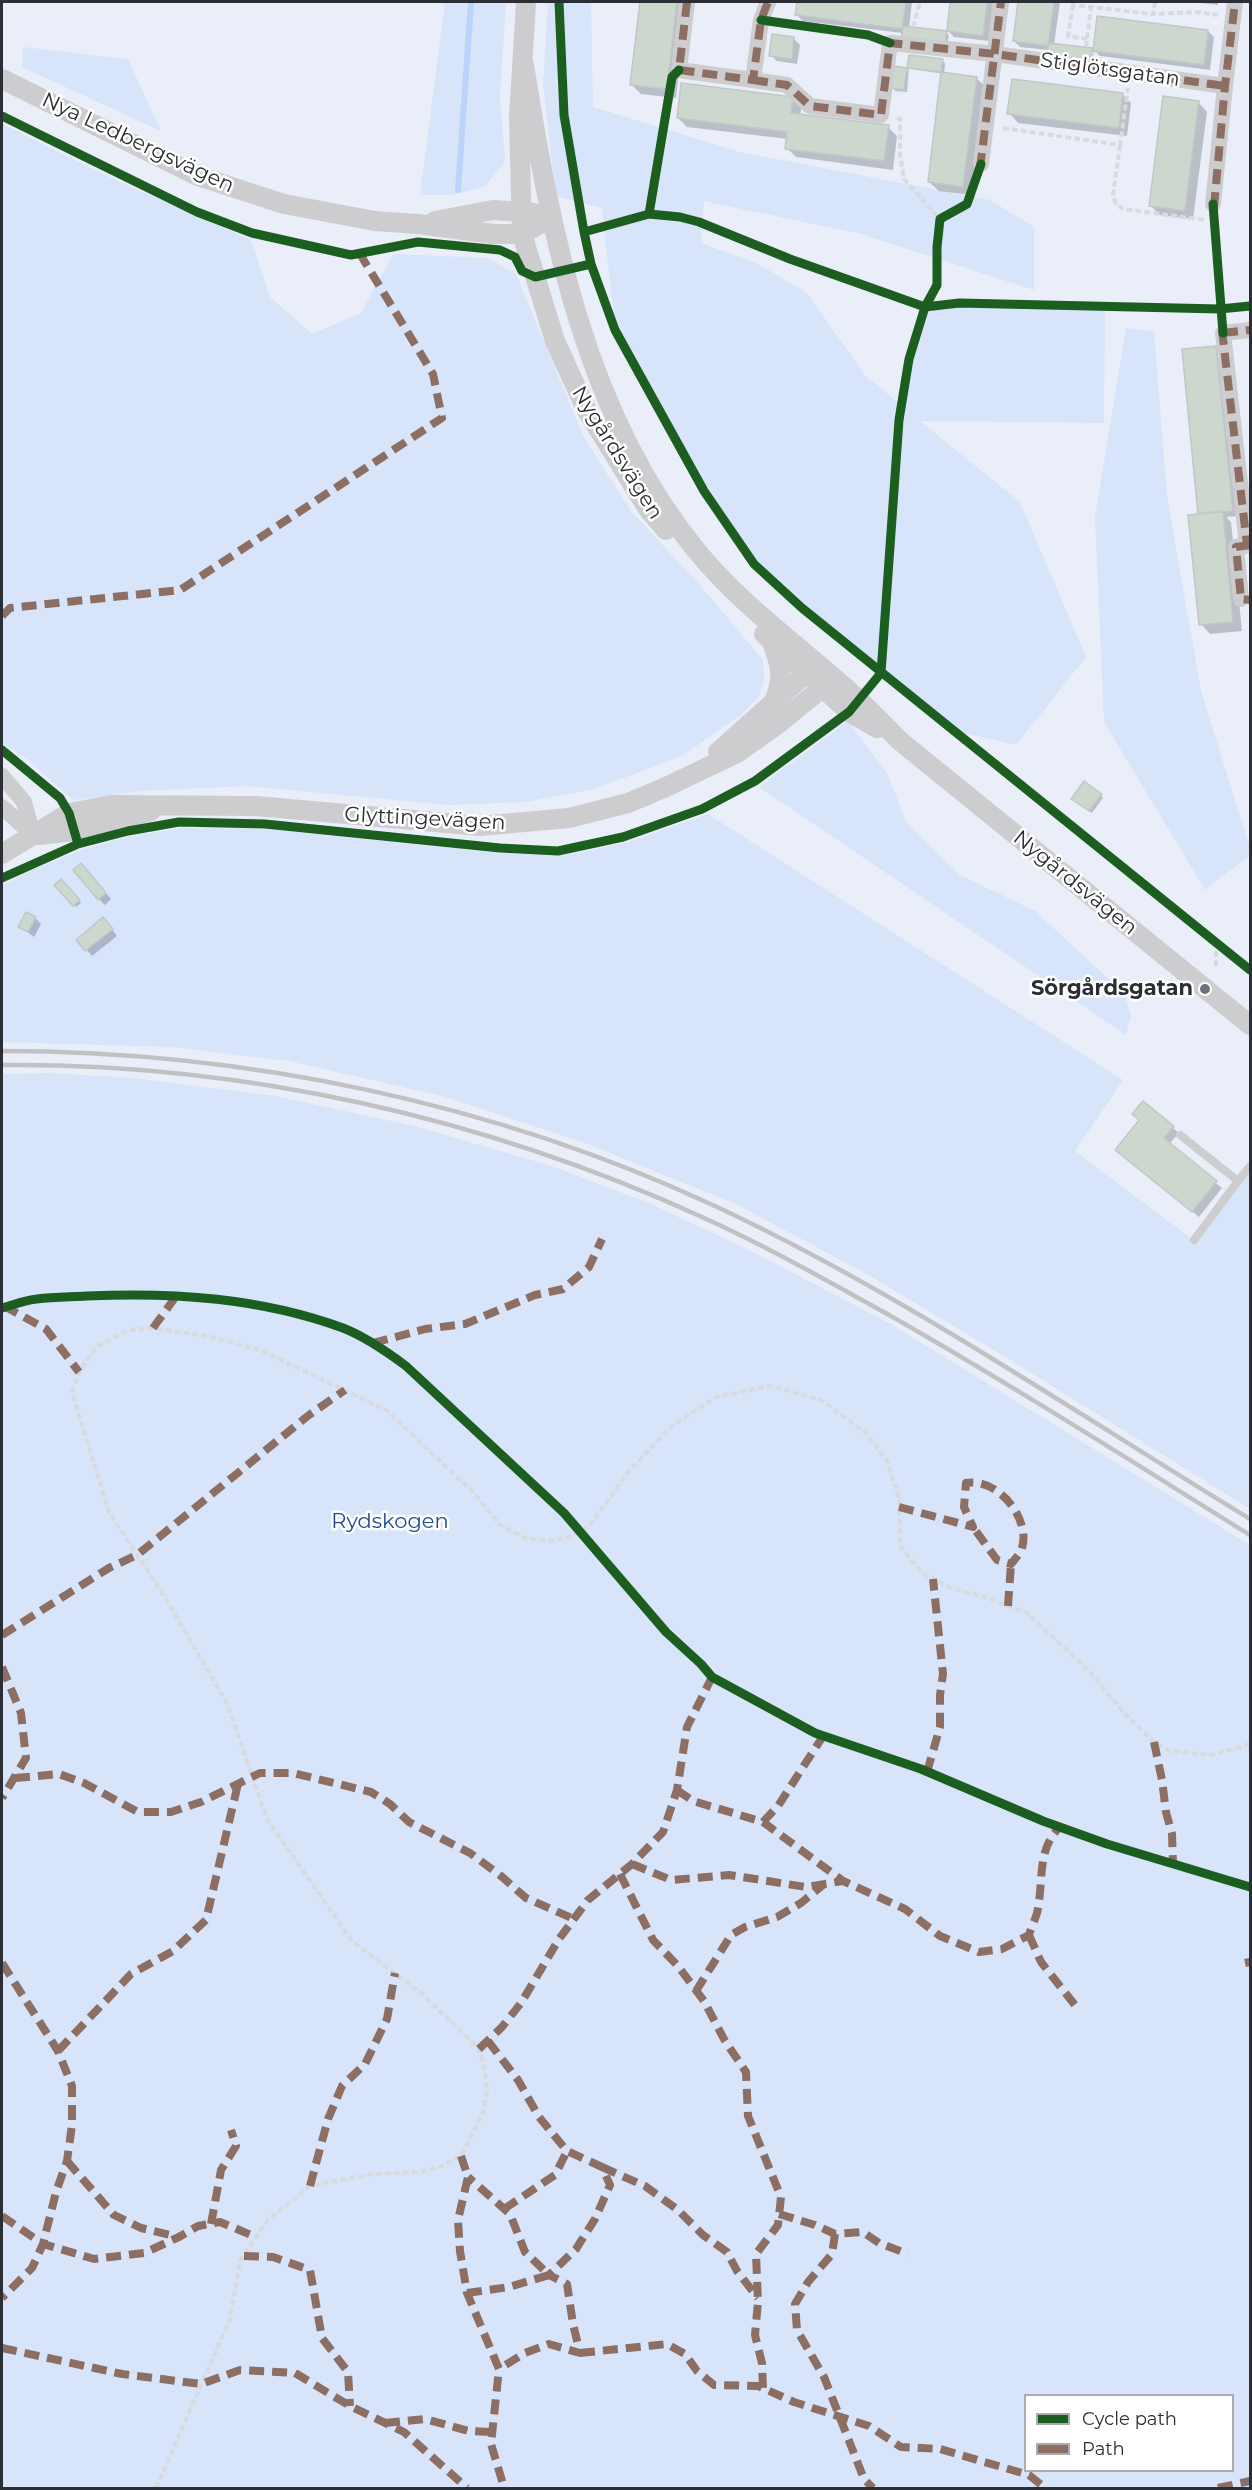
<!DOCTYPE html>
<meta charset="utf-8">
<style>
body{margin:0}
#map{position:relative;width:1252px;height:2490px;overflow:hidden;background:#e9eef8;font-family:Montserrat,sans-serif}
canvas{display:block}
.frame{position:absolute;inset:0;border:3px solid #2b2f35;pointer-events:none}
.legend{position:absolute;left:1024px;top:2394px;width:210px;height:78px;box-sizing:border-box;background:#fff;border:2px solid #aaacae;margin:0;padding:8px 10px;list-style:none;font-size:18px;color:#2b2f35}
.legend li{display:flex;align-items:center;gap:12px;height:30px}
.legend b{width:30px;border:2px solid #aaacae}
</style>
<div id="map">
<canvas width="1252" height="2490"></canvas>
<div class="frame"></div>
<ul class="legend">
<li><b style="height:8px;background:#1b5e20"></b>Cycle path</li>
<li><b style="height:8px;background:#8d6e63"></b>Path</li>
</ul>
</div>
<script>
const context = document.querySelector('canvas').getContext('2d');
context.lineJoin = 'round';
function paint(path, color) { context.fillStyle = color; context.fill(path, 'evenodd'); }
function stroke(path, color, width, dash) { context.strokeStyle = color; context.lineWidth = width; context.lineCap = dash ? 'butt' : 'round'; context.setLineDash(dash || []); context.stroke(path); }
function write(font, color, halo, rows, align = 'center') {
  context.font = font + ' Montserrat,sans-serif'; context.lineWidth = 5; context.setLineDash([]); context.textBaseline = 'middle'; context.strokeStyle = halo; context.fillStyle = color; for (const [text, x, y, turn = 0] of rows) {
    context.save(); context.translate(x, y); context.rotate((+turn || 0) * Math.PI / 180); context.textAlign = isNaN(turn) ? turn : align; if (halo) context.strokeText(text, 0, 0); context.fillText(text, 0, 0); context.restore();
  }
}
const green = new Path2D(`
 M445 2H506L500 96 505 162 484 187 452 195H420Z
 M548 2H591L593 107 740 152 990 200 1034 227V290L861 234 704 201 701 243 756 263 806 292 865 375 901 405 909 359 925 307 959 303 1105 307 1104 423 920 421 1020 502 1086 657 1016 745 955 731 802 608 754 564 704 491 615 330 602 208 556 196 543 85Z
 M23 47 128 59 161 131 22 67Z
 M2 124 120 182 251 240 270 297 312 334 361 313 393 254 487 258 516 274 584 438 631 511 699 584 763 660 764 680 758 698 742 714 682 756 591 790 525 802 449 805 247 786 140 791 73 800 27 759 2 743Z
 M1126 328 1154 331 1167 496 1201 691 1250 848V855L1205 890 1104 722 1095 517Z
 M848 721 888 775 906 822 960 875 1035 911 1124 993 1131 1016 1126 1035 759 787Z
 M708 814 1123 1080 1075 1151 1193 1240 1250 1168V1509L999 1353 865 1273 734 1203 585 1143 446 1097 289 1061 170 1047 2 1042V886L26 873 81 850 131 836 182 828 266 829 501 853 564 856 629 842Z
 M48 1073 134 1078 276 1096 414 1126 552 1166 651 1204 749 1250 889 1323 1250 1545V2488H2V1074ZM1026 2396H1232V2470H1026Z`);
const shadow = new Path2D(`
 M641 2H687L676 98 641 94 632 85Z
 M799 2H912L909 28 946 33 949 35 947 45 903 33 803 21 797 15Z
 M952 2H993L989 41 954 37 948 31Z
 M1019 2H1060L1054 45 1049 50 1020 47 1014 41Z
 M1192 2H1218V5Z
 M1099 18 1208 31 1214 37 1210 70 1100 56 1095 51 1093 62Z
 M794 39 800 45 797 64 777 61 771 55Z
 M910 57 942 61 945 63 944 74 976 78 986 87 972 195 939 191 929 182 943 74 909 68 907 92 895 91 893 88 906 70 908 71Z
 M1122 94 1131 103 1127 136 1018 123 1009 113Z
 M792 98 801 108 800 116 888 127 897 136 893 170 796 157 787 148 788 139 687 127 678 118Z
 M1198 102 1207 112 1193 219 1160 215 1151 206Z
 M1216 347 1222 353 1238 516 1226 517 1231 522 1242 631 1210 634 1201 624 1200 515Z
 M1101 795 1103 798 1092 813 1076 801Z
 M87 871 111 899 105 905 99 899Z
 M61 881 81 903 76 907 56 885Z
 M35 918 41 924 34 937 20 926Z
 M109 925 117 936 92 956 78 940Z
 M1143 1103 1179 1133 1169 1144 1222 1188 1199 1217 1123 1155 1141 1121Z`);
const stream = new Path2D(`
 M458 190 471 2`);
const building = new Path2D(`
 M640 2H677L667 89 630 85Z
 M797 2H906L902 29 795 15Z
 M950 2H987L983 36 947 31Z
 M1018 2H1054L1048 46 1013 41Z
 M1097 16 1208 30 1204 65 1093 51Z
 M903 26 947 31 945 43 901 38Z
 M772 34 794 37 792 59 769 56Z
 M1048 43 1093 48 1091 61 1047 55Z
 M909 55 943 59 941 72 907 68Z
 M894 66 907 68 904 90 891 88Z
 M941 72 977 77 963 187 928 182Z
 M1012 79 1123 93 1119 128 1007 114Z
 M681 83 793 97 791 113 889 125 884 161 785 149 787 132 677 118Z
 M1163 96 1199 101 1185 211 1149 206Z
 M1216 346 1233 511 1198 514 1182 349Z
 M1223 511 1233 622 1199 625 1188 515Z
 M1084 781 1102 794 1089 811 1071 799Z
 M81 863 106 893 98 900 73 870Z
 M61 879 80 900 73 906 54 885Z
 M26 912 36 917 28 932 18 927Z
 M103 917 113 929 85 951 76 940Z
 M1143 1101 1174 1126 1164 1138 1217 1181 1192 1212 1115 1150 1139 1120 1132 1114Z`);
const path = new Path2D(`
 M1073 2V5L1153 14
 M1155 2 1153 14 1196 12 1218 15
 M1073 5 1068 36 1087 39
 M913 27 920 2
 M1086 47 1091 8
 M897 118 900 119V154L904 179 940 219
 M1003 128 1120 145 1128 88
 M1120 145 1113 195 1116 204 1123 209 1205 220
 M1216 942V968
 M156 2488 230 2319 240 2261 267 2221 310 2186 372 2174 420 2172 442 2166 461 2156 483 2113 487 2092 485 2070 479 2049 421 1993 352 1941 267 1819 227 1703 166 1599 109 1512 72 1392 79 1372 96 1347 129 1330 153 1328 212 1337 260 1350 386 1410 474 1493 500 1525 525 1538 549 1541 569 1537 589 1527 629 1471 672 1426 716 1397 770 1386 821 1400 866 1433 887 1461 899 1497 900 1546 922 1573 951 1588 982 1596 1027 1613 1089 1671 1125 1714 1154 1742 1170 1751 1211 1755 1250 1744`);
const service = new Path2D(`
 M1180 1135 1238 1181 1250 1166
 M1194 1240 1238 1181`);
const minor = new Path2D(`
 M687 2 679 70 753 80 761 20 768 2
 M753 80 787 85 810 106 881 115 890 43 995 54 1225 86
 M981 164 1001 2
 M1213 204 1225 86 1235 2
 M1247 545 1223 333 1250 330
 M1241 599 1236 547 1250 545
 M2 776 24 802 33 835
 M2 807 33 835`);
const tertiary = new Path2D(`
 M526 2 519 117 522 234 555 341 586 409 648 509 666 530
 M524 65C551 234 585 414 696 550 742 607 805 650 859 700 873 713 887 728 900 741L1250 1025
 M2 79 198 176 284 204 375 221 418 224 493 234H522L552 217
 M435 221 493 210 534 213
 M764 634 849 712 877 728
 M773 645C782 669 783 678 774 702
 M718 752 805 674 817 671
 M39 835 74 831 151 811
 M2 854 69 813 111 805 256 806 480 826 569 818 628 803 666 787 737 753 778 724 822 688 823 670`);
const rail = new Path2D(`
 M2 1051C246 1051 494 1103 715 1206 903 1294 1074 1412 1250 1519
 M2 1065C243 1063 483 1117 702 1217 766 1246 828 1281 889 1315 1012 1385 1131 1461 1250 1535`);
const quiet = new Path2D(`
 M687 2 679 70 753 80 761 20 768 2
 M753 80 787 85 810 106 881 115 890 43 995 54 1225 86
 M980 168 1001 2
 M1214 207 1225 86 1235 2
 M1222 330 1247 545
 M1223 333 1250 330
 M1250 545 1236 547 1241 599 1250 600
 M2 616 10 608 180 590 442 418 433 374 360 254
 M4 1306 46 1329 79 1372
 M153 1328 177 1295
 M373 1343 425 1329 465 1324 535 1295 563 1289 589 1267 602 1239
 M899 1507 973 1527 964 1507 966 1483C997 1477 1031 1518 1022 1548 1021 1553 1015 1559 1011 1564L997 1560 973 1527
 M1008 1606 1011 1564
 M2 1635 109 1568 137 1555 309 1415 345 1390
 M2 1667 21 1713 26 1758 2 1798
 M1154 1742 1162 1780 1166 1812 1172 1834 1173 1864
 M927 1772 940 1727V1695L943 1674 933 1579
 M15 1778 59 1774 84 1783 138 1812H171L201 1802 260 1773H293L371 1792 390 1804 409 1822 470 1853 501 1876 526 1898 574 1919
 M677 1790 693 1801 763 1822 843 1881 905 1909 940 1936 979 1952 1002 1949 1029 1935C1031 1928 1035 1920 1037 1913 1044 1884 1036 1849 1060 1827
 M763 1822 778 1806 823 1736
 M632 1864 671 1880 729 1875 806 1887 843 1881
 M620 1874 653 1940 678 1966 704 2001 725 2041 746 2072 748 2116 781 2197 778 2225 756 2254 758 2302 755 2335 762 2363 763 2388
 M1029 1935 1041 1962 1078 2009
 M2 1963 58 2051 72 2086V2125L67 2161 56 2192 43 2244 32 2268 2 2298
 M1245 1963 1250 1962
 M696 1991 731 1935 745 1927 777 1917 801 1903 823 1885
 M488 2041 518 2080 539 2117 567 2151 602 2167 610 2185 595 2219 576 2249 549 2275 567 2284 573 2324 580 2353 549 2344 525 2353 499 2369
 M479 2049 502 2027 521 2003 559 1939 588 1900 632 1864 663 1832 677 1790 687 1727 712 1677
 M58 2051 131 1974 173 1951 206 1920 238 1784
 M461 2156 468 2177 458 2220 460 2251 467 2293 499 2369 491 2444 503 2484 502 2488
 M67 2161 114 2215 141 2228 179 2237
 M602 2167 645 2186 678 2210 703 2235 727 2252 737 2271 758 2298
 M310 2186 328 2119 342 2086 365 2064 387 2019 395 1973
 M504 2209 555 2175 567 2151
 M779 2214 815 2225 835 2234 863 2232 879 2243 908 2254
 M2 2216 43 2244 94 2259 144 2253 179 2237 198 2226 220 2222 256 2237
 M211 2224 221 2170 236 2146 231 2130
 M835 2234 832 2254 808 2282 795 2304 797 2330 824 2377 864 2479 873 2488
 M244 2256 273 2257 310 2270 322 2338 348 2372 350 2406
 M467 2293 509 2287 549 2275 525 2252 510 2214 468 2177
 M2 2348 122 2374 201 2384 240 2370 295 2373 350 2406 404 2432 467 2488
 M580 2353 667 2344 685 2354 697 2371 714 2385 758 2386 794 2402 869 2426 901 2447 940 2449 1029 2475 1045 2488
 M385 2423 425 2419 469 2431 491 2432
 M1218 2488 1250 2481`);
const cycleway = new Path2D(`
 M559 2 564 115 584 232
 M761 20 868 35 890 43
 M2 116 197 212 252 233 351 255 418 242 500 250 515 257 522 271 535 277 591 264
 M1213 204 1223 333
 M649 214 672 77 679 70
 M1250 306 1220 309 959 303 925 307 790 259 699 222 680 217 649 214 584 232 591 264 615 330 704 491 754 564 802 608 1250 970
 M2 750 60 798 69 813 78 844
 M2 878 78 844 128 831 179 822 265 824 500 848 558 851 623 837 702 809 755 781 849 712 881 673 899 420 909 359 925 307 937 285V247L940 219 967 204 981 164
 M2 1308C13 1305 25 1300 37 1299 53 1297 70 1297 87 1296 174 1292 261 1298 343 1328 366 1337 386 1351 406 1366L564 1513 666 1632 701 1664 712 1677 815 1733 921 1769 1043 1821 1107 1844 1250 1887`);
const markers = [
 [1205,989,6,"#6e7279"]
];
const streetNames = [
 ["Stiglötsgatan",1110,70,8],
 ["Nya Ledbergsvägen",138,143,25],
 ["Nygårdsvägen",617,453,58],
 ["Glyttingevägen",425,819,3],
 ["Nygårdsvägen",1075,883,39]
];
const poiNames = [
 ["Sörgårdsgatan",1193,989]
];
const parkNames = [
 ["Rydskogen",390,1522]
];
paint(green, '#d7e4fa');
paint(shadow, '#0003');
stroke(stream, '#bcd3fa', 6);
paint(building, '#ccd7ce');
stroke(building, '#c2c6c8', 1.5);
stroke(path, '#d9dadd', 4, [6, 3]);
stroke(service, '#cdcdd0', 8);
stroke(minor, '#cdcdd0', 16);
stroke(tertiary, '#cdcdd0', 20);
stroke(rail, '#c0c1c3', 4.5);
stroke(quiet, '#8d6e63', 8, [15, 8]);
stroke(cycleway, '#1b5e20', 9);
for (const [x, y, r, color] of markers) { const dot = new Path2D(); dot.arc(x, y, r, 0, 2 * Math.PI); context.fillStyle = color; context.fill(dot); stroke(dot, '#fff', 2); }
write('21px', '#2b2f35', '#fff', streetNames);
write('bold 21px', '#2b2f35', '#fff', poiNames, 'right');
write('21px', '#214b95', '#fff', parkNames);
</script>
